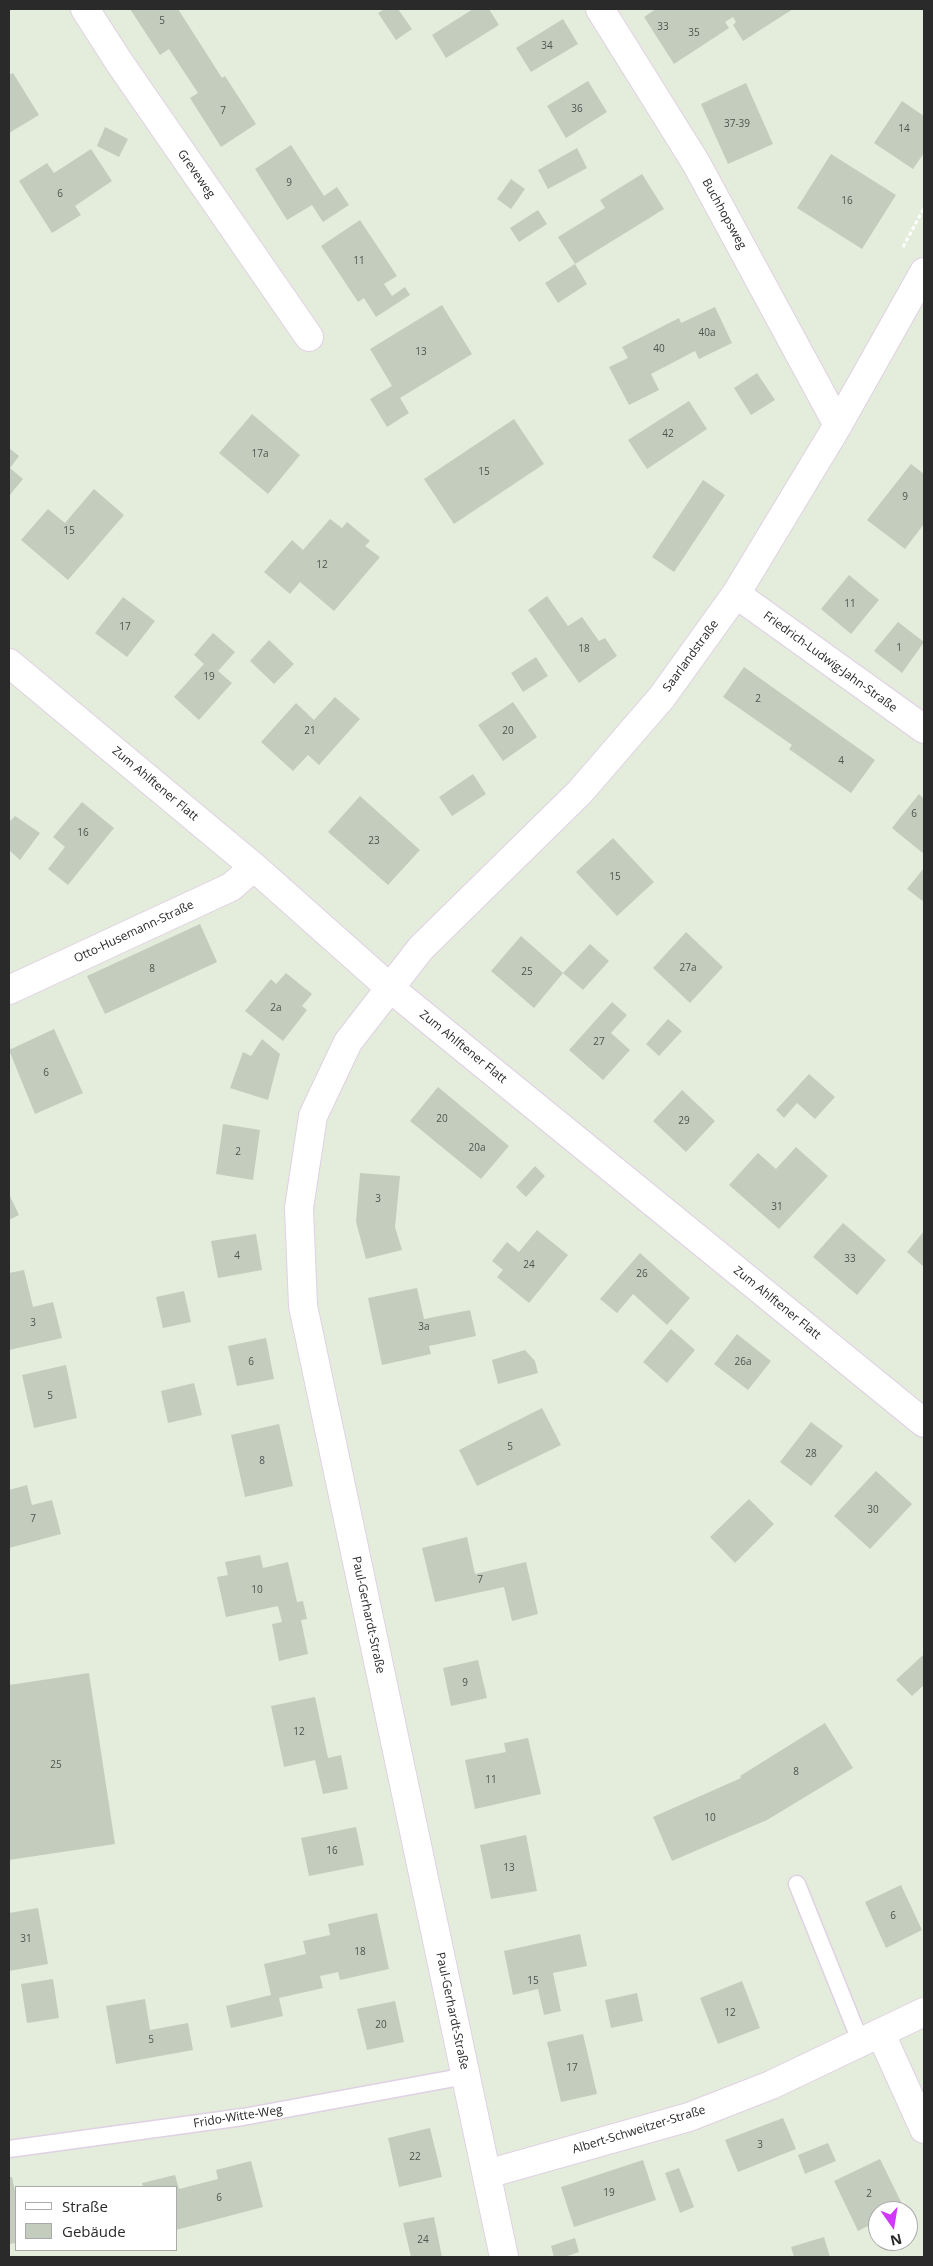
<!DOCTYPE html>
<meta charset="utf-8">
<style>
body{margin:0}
#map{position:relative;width:933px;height:2266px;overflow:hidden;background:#e4eddb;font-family:"Open Sans",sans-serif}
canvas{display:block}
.frame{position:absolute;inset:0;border:10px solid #2a2a2a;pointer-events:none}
.legend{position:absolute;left:15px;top:2186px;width:162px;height:65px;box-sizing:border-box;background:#fff;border:1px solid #aaa;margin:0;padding:6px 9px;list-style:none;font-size:15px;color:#2a2a2a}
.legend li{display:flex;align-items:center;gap:10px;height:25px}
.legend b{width:25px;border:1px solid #aaa}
.north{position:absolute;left:868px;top:2201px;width:50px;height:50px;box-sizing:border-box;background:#fff;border:1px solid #aaa;border-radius:50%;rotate:167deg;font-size:14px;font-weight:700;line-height:20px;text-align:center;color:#2a2a2a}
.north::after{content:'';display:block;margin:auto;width:18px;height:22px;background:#d137ff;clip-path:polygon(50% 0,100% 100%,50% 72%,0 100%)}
</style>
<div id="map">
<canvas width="933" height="2266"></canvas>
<div class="frame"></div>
<ul class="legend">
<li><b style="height:6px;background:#fff"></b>Straße</li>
<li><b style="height:14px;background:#c4ccbe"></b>Gebäude</li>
</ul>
<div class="north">N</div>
</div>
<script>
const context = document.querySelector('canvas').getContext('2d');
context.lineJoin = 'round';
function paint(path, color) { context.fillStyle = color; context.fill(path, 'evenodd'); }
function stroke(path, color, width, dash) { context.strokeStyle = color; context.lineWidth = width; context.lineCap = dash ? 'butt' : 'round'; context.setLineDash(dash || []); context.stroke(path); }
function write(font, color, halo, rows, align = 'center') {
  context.font = font + ' "Open Sans",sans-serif'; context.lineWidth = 4; context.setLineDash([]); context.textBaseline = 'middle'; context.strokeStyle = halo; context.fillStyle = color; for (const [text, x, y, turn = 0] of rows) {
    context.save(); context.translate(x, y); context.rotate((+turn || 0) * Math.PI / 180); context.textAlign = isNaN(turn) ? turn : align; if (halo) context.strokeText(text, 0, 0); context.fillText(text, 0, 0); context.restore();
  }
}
const building = new Path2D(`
 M130 9H178L222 78 225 76 256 124 221 147 190 98 198 93 169 49 160 55Z
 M385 9H398L412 29 396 40 378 13Z
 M473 9H489L499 25 446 58 432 35Z
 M656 9H793L743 41 733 25 736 22 733 17 725 22 729 28 674 64 644 17Z
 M563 19 578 44 531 72 516 48Z
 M13 73 39 115 9 133V75Z
 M588 81 607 112 566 138 547 106Z
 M746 83 773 144 728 164 701 104Z
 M902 101 924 116V153L913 169 874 143Z
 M105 127 128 139 119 157 97 146Z
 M291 145 324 196 337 187 349 205 323 222 312 205 287 220 255 169Z
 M577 148 587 168 548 189 538 170Z
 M91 149 112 181 75 206 81 215 52 233 19 181 47 163 54 173Z
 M831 154 896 195 862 249 797 208Z
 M642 174 664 209 575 264 558 237 605 208 600 200Z
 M511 179 525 189 511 209 497 199Z
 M538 210 547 224 519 242 510 228Z
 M360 220 397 276 384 284 392 296 405 287 410 295 376 317 364 298 358 302 321 246Z
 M575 264 587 284 558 303 545 283Z
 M442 305 472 354 400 398 409 413 387 427 370 399 392 386 370 349Z
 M715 307 732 343 699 359 695 351 651 374 659 390 629 405 609 367 628 358 622 347 679 318 681 323Z
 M757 373 775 400 751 415 734 388Z
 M689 401 707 429 647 469 628 440Z
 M252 414 300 455 268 494 219 453Z
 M514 419 544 464 454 524 424 479Z
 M9 448 19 456 10 468 23 479 9 496Z
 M911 464 924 474V524L905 549 867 520Z
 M703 480 725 495 674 572 652 557Z
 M94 489 124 515 68 580 21 540 48 509 65 523Z
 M330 519 342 528 347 522 370 541 365 546 380 557 334 611 300 582 290 594 264 572 292 540 303 550Z
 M849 575 879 600 851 634 821 609Z
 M547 596 568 626 582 617 599 641 605 638 617 656 579 683 528 610Z
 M123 597 155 621 127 657 95 633Z
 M898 622 924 642 902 673 874 651Z
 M213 633 235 652 218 671 232 683 199 720 174 697 204 664 194 655Z
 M269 640 294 664 274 684 250 661Z
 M536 657 548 676 523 692 511 673Z
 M744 667 875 760 851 793 789 749 792 745 723 697Z
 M335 697 360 719 319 765 308 755 293 771 261 742 296 703 314 720Z
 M513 702 537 737 503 761 478 725Z
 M473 774 486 794 452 816 439 797Z
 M919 794 924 799V854L892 828Z
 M360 796 420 850 388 885 328 832Z
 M82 802 114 828 68 885 48 869 65 847 53 837Z
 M15 816 40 833 20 860 9 850V822Z
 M613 838 654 882 617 916 576 872Z
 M924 868V902L907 889Z
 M200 924 217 962 105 1014 87 976Z
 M686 932 723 967 690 1003 653 968Z
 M521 936 563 973 534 1008 491 971Z
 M590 944 609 961 583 990 563 973Z
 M286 973 312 994 302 1006 307 1010 283 1041 245 1011 271 979 276 984Z
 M612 1002 627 1015 611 1033 630 1050 603 1080 569 1050Z
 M668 1019 682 1031 659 1056 646 1044Z
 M54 1029 83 1093 35 1114 9 1050Z
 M262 1039 280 1054 268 1100 230 1088 243 1052 251 1056Z
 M809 1074 835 1097 815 1119 797 1103 784 1118 776 1110Z
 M438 1087 509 1146 481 1179 410 1121Z
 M682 1090 715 1121 686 1152 653 1121Z
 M223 1124 260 1130 253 1180 216 1174Z
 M796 1147 828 1176 779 1229 729 1185 758 1153 776 1169Z
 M535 1166 545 1176 526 1197 516 1187Z
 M360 1173 400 1176 395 1227 402 1250 366 1259 356 1222Z
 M9 1194 19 1215 9 1220Z
 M843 1223 886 1260 857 1295 813 1257Z
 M537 1230 568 1255 529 1303 497 1277 503 1270 492 1261 507 1242 519 1252Z
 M924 1231V1267L907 1252Z
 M256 1234 262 1270 218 1278 211 1241Z
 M640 1253 690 1298 667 1325 633 1294 617 1313 600 1299Z
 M24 1270 33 1307 53 1302 62 1338 9 1350V1273Z
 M417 1288 424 1319 470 1310 476 1336 429 1346 431 1354 382 1365 368 1298Z
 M184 1291 191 1322 163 1328 156 1297Z
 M671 1329 695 1350 667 1383 643 1362Z
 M737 1334 771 1361 748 1390 714 1364Z
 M266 1338 274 1379 237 1386 228 1346Z
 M525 1350 535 1361 538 1373 498 1384 492 1360Z
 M66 1365 77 1418 34 1428 22 1375Z
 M194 1383 202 1415 168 1423 161 1391Z
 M542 1408 561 1445 477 1486 459 1450Z
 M811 1422 843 1446 811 1486 780 1462Z
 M279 1424 293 1486 245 1497 231 1435Z
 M876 1471 912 1504 870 1549 834 1516Z
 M27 1485 32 1505 52 1500 61 1534 9 1548V1490Z
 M749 1499 774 1524 735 1563 710 1537Z
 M467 1537 475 1574 526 1562 538 1614 512 1621 504 1587 435 1602 422 1548Z
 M260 1555 263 1568 288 1562 297 1602 303 1601 307 1619 301 1620 308 1654 279 1661 272 1624 282 1622 278 1606 226 1617 217 1577 228 1575 225 1562Z
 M923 1655 924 1685 912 1696 896 1680Z
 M478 1660 487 1698 451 1706 443 1668Z
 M89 1673 115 1844 9 1860V1685Z
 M315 1697 328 1758 341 1755 348 1789 323 1794 315 1760 284 1767 271 1706Z
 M825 1723 853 1768 767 1820 672 1861 653 1817 741 1778 740 1776Z
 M528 1738 541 1794 475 1809 465 1760 506 1752 504 1743Z
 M356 1827 364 1865 309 1876 301 1838Z
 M526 1835 537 1891 491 1899 480 1845Z
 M901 1885 922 1930 886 1948 865 1902Z
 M38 1908 48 1964 9 1971V1913Z
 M377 1913 389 1969 340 1980 338 1972 320 1976 323 1988 279 1998 283 2016 231 2028 226 2006 271 1995 264 1964 306 1954 303 1941 330 1935 328 1924Z
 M580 1934 587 1966 553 1973 561 2011 544 2015 538 1989 513 1995 504 1951Z
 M53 1979 59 2018 27 2023 21 1984Z
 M742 1981 760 2028 718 2044 700 1998Z
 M637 1993 643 2021 611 2028 605 2000Z
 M145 1999 150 2030 188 2023 193 2050 116 2064 106 2006Z
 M395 2001 404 2042 367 2050 357 2009Z
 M583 2034 597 2094 561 2102 547 2042Z
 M783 2118 796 2149 738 2172 725 2140Z
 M430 2128 442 2177 399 2187 388 2138Z
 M828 2143 836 2161 805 2174 798 2155Z
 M880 2159 904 2208 897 2211H878V2221L858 2231 834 2181Z
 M643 2160 656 2200 574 2227 561 2187Z
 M251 2161 263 2207 176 2230V2187H143L142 2183 175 2175 179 2189 218 2179 216 2170Z
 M679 2168 694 2207 680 2213 665 2173Z
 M9 2177H12L16 2196V2243L9 2244Z
 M434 2217 442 2257H411L403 2223Z
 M824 2237 830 2257H794L791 2247Z
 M575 2238 579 2252 565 2257H554L551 2246Z`);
const path = new Path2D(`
 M903 247 924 208`);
const lane = new Path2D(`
 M797 1884 861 2043
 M9 2149 243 2117 466 2076`);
const street = new Path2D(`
 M85 9 119 62 309 337
 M600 9 696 163 838 425
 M736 594 924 729
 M9 663 254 867 390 988 924 1423
 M9 990 231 887 254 867
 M881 2034 924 2129
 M487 2174 689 2117 771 2085 924 2012
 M504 2257 303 1306 299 1208 313 1116 348 1042 421 948 580 792 662 697 736 594 838 425 924 272`);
const numberNames = [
 ["5",162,21],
 ["33",663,27],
 ["35",694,33],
 ["34",547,46],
 ["36",577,109],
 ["7",223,111],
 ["37-39",737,124],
 ["14",904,129],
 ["9",289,183],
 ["6",60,194],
 ["16",847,201],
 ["11",359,261],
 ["40a",707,333],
 ["40",659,349],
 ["13",421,352],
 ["42",668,434],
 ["17a",260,454],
 ["15",484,472],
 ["9",905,497],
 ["15",69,531],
 ["12",322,565],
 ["11",850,604],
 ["17",125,627],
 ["1",899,648],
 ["18",584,649],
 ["19",209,677],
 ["2",758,699],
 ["21",310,731],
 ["20",508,731],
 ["4",841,761],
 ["6",914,814],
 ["16",83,833],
 ["23",374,841],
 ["15",615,877],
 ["27a",688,968],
 ["8",152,969],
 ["25",527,972],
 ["2a",276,1008],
 ["27",599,1042],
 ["6",46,1073],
 ["20",442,1119],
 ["29",684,1121],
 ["20a",477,1148],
 ["2",238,1152],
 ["3",378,1199],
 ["31",777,1207],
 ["4",237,1256],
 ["33",850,1259],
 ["24",529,1265],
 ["26",642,1274],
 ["3",33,1323],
 ["3a",424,1327],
 ["6",251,1362],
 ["26a",743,1362],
 ["5",50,1396],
 ["5",510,1447],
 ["28",811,1454],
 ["8",262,1461],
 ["30",873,1510],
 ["7",33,1519],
 ["7",480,1580],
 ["10",257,1590],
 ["9",465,1683],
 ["12",299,1732],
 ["25",56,1765],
 ["8",796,1772],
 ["11",491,1780],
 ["10",710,1818],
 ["16",332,1851],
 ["13",509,1868],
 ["6",893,1916],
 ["31",26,1939],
 ["18",360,1952],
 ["15",533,1981],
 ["12",730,2013],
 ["20",381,2025],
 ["5",151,2040],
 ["17",572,2068],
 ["3",760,2145],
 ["22",415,2157],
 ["19",609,2193],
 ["2",869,2194],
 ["6",219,2198],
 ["24",423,2240]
];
const streetNames = [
 ["Greveweg",196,174,55],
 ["Buchhopsweg",724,214,61],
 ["Saarlandstraße",691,656,-54],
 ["Friedrich-Ludwig-Jahn-Straße",830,662,36],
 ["Zum Ahlftener Flatt",155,784,40],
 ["Otto-Husemann-Straße",134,932,-25],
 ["Zum Ahlftener Flatt",463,1047,39],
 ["Zum Ahlftener Flatt",777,1303,39],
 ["Paul-Gerhardt-Straße",368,1615,78],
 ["Paul-Gerhardt-Straße",452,2011,78],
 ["Frido-Witte-Weg",238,2117,-9],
 ["Albert-Schweitzer-Straße",639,2130,-17]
];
paint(building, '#c4ccbe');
stroke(lane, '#e0d0e4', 19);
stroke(street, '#e0d0e4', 30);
stroke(path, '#fff', 3, [4, 2.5]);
stroke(lane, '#fff', 16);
stroke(street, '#fff', 28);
write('10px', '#50524f', null, numberNames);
write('12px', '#2a2a2a', '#fff', streetNames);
</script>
